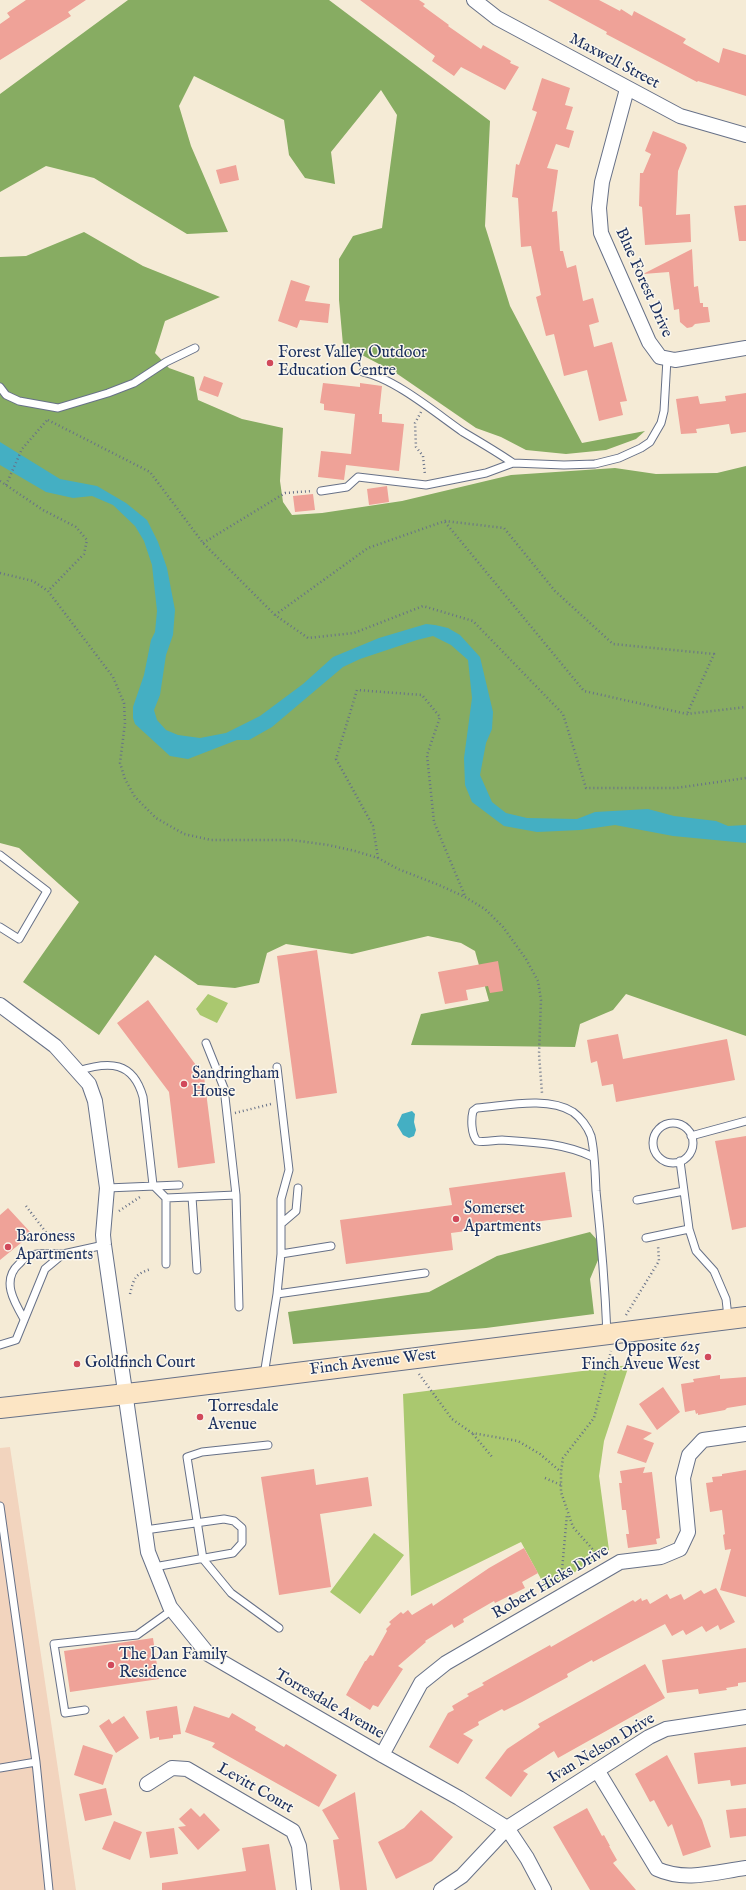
<!DOCTYPE html>
<style>
body{margin:0}
canvas{display:block;background:#f5ebd6}
</style>
<canvas width="746" height="1890"></canvas>
<script>
const context = document.querySelector('canvas').getContext('2d');
context.lineJoin = 'round';
function paint(path, color) { context.fillStyle = color; context.fill(path, 'evenodd'); }
function stroke(path, color, width, dash) { context.strokeStyle = color; context.lineWidth = width; context.lineCap = dash ? 'butt' : 'round'; context.setLineDash(dash || []); context.stroke(path); }
function write(font, color, halo, rows, align = 'center') {
  context.font = font + ' "IM FELL English",serif'; context.lineWidth = 3; context.setLineDash([]); context.textBaseline = 'middle'; context.strokeStyle = halo; context.fillStyle = color; for (const [text, x, y, turn = 0] of rows) {
    context.save(); context.translate(x, y); context.rotate((+turn || 0) * Math.PI / 180); context.textAlign = isNaN(turn) ? turn : align; if (halo) context.strokeText(text, 0, 0); context.fillText(text, 0, 0); context.restore();
  }
}
const built = new Path2D(`
 M10 1447 76 1890H0V1448Z`);
const green = new Path2D(`
 M208 994 228 1003 217 1023 200 1015 196 1009Z
 M629 1365 604 1441 599 1476 609 1550 547 1590 521 1542 411 1596 403 1394Z
 M374 1533 404 1555 360 1614 330 1592Z`);
const forest = new Path2D(`
 M128 0H329L490 121 485 226 510 306 582 443 645 431 636 439 606 450 566 454 526 450 501 437 476 428 396 373 343 345 339 300V259L353 236 382 228 397 115 381 90 331 152 335 184 305 178 289 155 284 120 194 76 179 106 191 146 228 232 187 234 94 178 46 166 0 192V94Z
 M84 232 143 266 220 297 165 321 155 353 169 368 194 377 198 400 242 419 283 428 280 481 283 502 292 515 322 513 402 501 511 475 615 468 656 474 717 473 746 466V1036L626 994 613 1010 580 1024 575 1047 411 1045 421 1014 489 1001 475 951 461 943 428 936 352 954 286 944 267 953 259 983 235 988 198 985 155 955 99 1035 23 982 79 902 19 848 0 843V257L26 256Z
 M590 1232 598 1241V1260L590 1279 594 1314 486 1328 293 1344 288 1312 429 1292 497 1256Z`);
const water = new Path2D(`
 M0 442 60 479 97 486 126 503 147 520 158 542 167 568 175 610 173 635 166 655 160 695 154 710 157 720 166 730 178 735 200 738 226 733 260 716 303 684 333 657 379 638 426 624 435 625 448 628 460 635 480 657 493 712 492 729 486 743 480 775 492 802 506 813 527 818 577 819 595 812 648 809 674 816 716 821 728 826 746 825V843L673 836 615 825 580 830 537 832 504 826 472 802 465 785 464 758 472 698 468 660 451 645 433 636 417 640 360 659 343 667 272 727 249 740H237L188 759 170 756 135 724 133 718V707L144 675 151 640 155 632 157 611 152 565 144 541 135 526 113 505 92 496 73 498 46 492 0 465Z
 M412 1111 415 1114 414 1122 416 1130 414 1136 409 1138 403 1135 397 1125 402 1114Z`);
const building = new Path2D(`
 M26 0H86L68 12 71 16 0 60V24L10 17 7 13Z
 M360 0H419L425 4 423 6 449 25 448 26 481 49 483 45 511 61 510 63 519 67 505 90 461 67 454 76 432 61 435 56Z
 M548 0H599L620 11 621 9 632 16 634 11 686 39 683 43 719 63 723 48 746 55V96L698 81 697 82 606 34 607 32Z
 M542 78 570 88 565 105 573 107 566 129 574 131 569 148 556 144 547 168 558 170 552 212 557 211 560 251H563L567 268 576 265 583 301 593 298 599 322 589 325 594 347 612 342 627 401 620 402 623 415 599 421 587 370 564 376 554 334 546 336 536 297 541 295 531 246 521 247 518 198 512 197 516 164 519 165 537 112 532 110Z
 M653 131 685 144 687 148 678 171 676 215 690 214 691 242 645 245 642 207 639 206 640 173H643L651 154 645 151Z
 M236 165 239 180 220 184 216 170Z
 M746 205V241H739L734 206Z
 M692 249 694 287 698 286 700 303H703V307H708L710 322 695 324 692 327 687 328 680 322 679 309 674 310 669 272 643 274Z
 M291 280 310 286 305 301 330 304 328 323 300 320 297 328 278 321Z
 M204 376 223 383 218 397 199 390Z
 M323 383 360 387V383L382 386 379 414H382V422L404 424 399 471 346 465 344 480 318 477 321 451 351 454 355 414 324 410V404L320 403Z
 M746 393V432L731 434 729 424 696 429 697 433 681 434 676 399 698 396 700 404 726 401 725 396Z
 M387 486 389 502 369 505 367 489Z
 M313 494 315 510 295 512 293 496Z
 M317 950 337 1093 296 1099 277 956Z
 M498 961 503 991 490 993 488 986 466 990 468 1000 445 1004 438 972Z
 M148 1000 204 1076 215 1163 178 1168 169 1092 117 1023Z
 M618 1034 623 1059 727 1039 735 1080 616 1102 613 1084 602 1086 597 1061 591 1063 587 1040Z
 M746 1136V1227L732 1230 715 1141Z
 M565 1172 572 1217 451 1233 453 1250 346 1264 340 1220 452 1205 449 1188Z
 M8 1208 32 1234 0 1260V1215Z
 M720 1375V1379L746 1377V1405L727 1408 725 1410 698 1415V1413L696 1414 695 1410 685 1412 681 1384 694 1382 693 1379Z
 M663 1387 680 1412 657 1430 639 1404Z
 M627 1425 652 1433 643 1439 654 1443 646 1463 617 1453Z
 M645 1467 643 1473 652 1472 660 1538 656 1539 657 1544 628 1548 626 1534H629L626 1510H622L619 1483H622L620 1471Z
 M314 1469 316 1485 368 1477 372 1506 320 1514 331 1587 279 1595 261 1477Z
 M746 1470V1597L720 1590 731 1549 725 1550 723 1535 725 1534 722 1510 710 1512 706 1483 713 1482 712 1477 722 1476V1474Z
 M524 1548 538 1573 522 1582 525 1588 495 1603 494 1601 463 1619 464 1622 454 1628 452 1624 425 1641 426 1642 398 1666 403 1669 378 1707 373 1705 370 1710 346 1695 365 1661H366L370 1655 373 1656 387 1631 386 1629 391 1624 389 1622 401 1612 403 1614 408 1610 412 1615 432 1603 433 1606 489 1568Z
 M716 1588 735 1622 720 1630 718 1625 706 1632 702 1626 686 1635 683 1630 672 1636 665 1624 593 1662 592 1660 567 1674 568 1677 522 1702 504 1711 502 1709 478 1722 479 1725 463 1734 473 1740 458 1764 429 1747 448 1713 454 1710 452 1706 469 1696 467 1694 484 1685 482 1683 550 1645 551 1647 633 1600 635 1602 641 1598 642 1601 647 1599 650 1604 667 1594 670 1599 681 1594 684 1600 701 1590 704 1594Z
 M153 1638 159 1679 70 1692 64 1651Z
 M746 1648V1682L738 1683V1686L726 1688 727 1690 699 1694 698 1689 667 1693 662 1660Z
 M645 1664 665 1698 558 1758 554 1751 523 1771 528 1774 511 1797 485 1778 507 1749 540 1727 538 1724Z
 M177 1706 181 1734 173 1735V1738L159 1740V1737L150 1739 146 1711Z
 M194 1706 229 1718 232 1713 256 1727 255 1730 284 1747 286 1744 337 1775 319 1807 212 1747 215 1743 185 1732Z
 M124 1716 139 1738 116 1753 99 1726 109 1719 112 1724Z
 M83 1745 113 1755 103 1785 74 1775Z
 M746 1747V1784L731 1786 730 1780 698 1784 694 1753Z
 M667 1755 702 1820 711 1847 683 1856 672 1824 668 1827 654 1800 650 1802 635 1774Z
 M106 1788 112 1815 85 1821 79 1794Z
 M355 1792 367 1890H340L333 1840 339 1839 322 1810Z
 M191 1808 200 1817 204 1813 220 1830 198 1850 178 1827 186 1826 179 1819Z
 M587 1808 602 1836 604 1835 610 1846H609L617 1860 613 1863 636 1890H590L553 1827Z
 M746 1808V1836L730 1838 726 1810Z
 M421 1810 453 1837 432 1861 396 1879 378 1842 404 1828Z
 M114 1821 142 1832 130 1860 102 1849Z
 M174 1828 178 1854 150 1858 146 1832Z
 M269 1844 276 1890H162V1883L246 1871 242 1848Z`);
const path = new Path2D(`
 M421 412 415 423 416 447 423 456 425 475
 M48 420 150 472 203 543 275 615 308 638 354 633 423 606 473 621 563 714 586 788H676L746 778
 M0 481 43 510 76 527 87 540 84 554 48 591
 M6 485 22 449 48 419
 M445 522 584 691 687 714 746 707
 M203 543 285 493 312 491
 M0 573 33 581 48 591 113 677 124 703 125 723 120 763 125 779 135 797 156 818 184 834 211 840H292L328 845 355 851 378 858 398 869 439 885 465 897 485 909 503 927 526 959 538 981 541 1000 539 1054 542 1093
 M275 615 368 548 445 521 504 528 555 591 613 644 714 654 687 714
 M378 858 373 826 336 759 357 690 422 695 440 717 427 755 434 822 465 896
 M235 1113 271 1104
 M26 1206 55 1244
 M119 1211 140 1197
 M130 1294C134 1278 135 1274 151 1269
 M626 1315 659 1261 658 1245
 M419 1374 452 1419 472 1433 518 1441 540 1454 561 1472
 M473 1434 493 1458
 M545 1478 561 1485
 M599 1559 596 1553 573 1527 561 1492V1472L563 1458 594 1418 611 1351
 M561 1581 567 1514`);
const lane = new Path2D(`
 M363 372C394 378 437 414 463 432 480 442 497 452 513 463
 M0 387 6 395 19 401 58 408 108 393 134 383 166 362 195 348
 M321 491 347 487 358 477 426 485 486 473 513 463 564 465 595 464 619 458 641 448 650 442 661 423 664 411 667 359
 M0 855 47 891 19 939 0 927
 M206 1043 224 1088 236 1195
 M277 1067 289 1170 281 1199V1254
 M78 1071C109 1061 133 1061 143 1097L153 1185 166 1198V1264
 M653 1143a20 20 0 1 1 40 0a20 20 0 1 1-40 0Z
 M691 1136 746 1121
 M593 1157C564 1143 533 1142 502 1140 494 1140 485 1143 477 1141 471 1134 471 1119 473 1111L477 1108C505 1106 547 1096 573 1112 580 1117 588 1127 591 1136 595 1153 595 1173 596 1191 601 1238 605 1286 607 1334
 M680 1161 689 1229 696 1251 714 1271 726 1299 728 1317
 M107 1188 179 1185
 M192 1197 197 1270
 M166 1198 236 1195 239 1307
 M637 1200 684 1191
 M282 1223 296 1211 298 1188
 M646 1238 689 1229
 M277 1294 281 1254 331 1246
 M24 1319C14 1302 1 1280 19 1264 21 1262 24 1258 26 1257 36 1252 52 1254 63 1254
 M0 1345 16 1340 45 1269 63 1254 104 1245
 M264 1375 277 1294 425 1273
 M268 1445 202 1452 187 1457 203 1559 231 1593 279 1628
 M0 1506 36 1762 0 1768
 M145 1530 224 1519 234 1521 242 1528V1543L233 1553 154 1567
 M85 1710 65 1713 54 1644 137 1635 172 1610
 M36 1762 49 1890`);
const street = new Path2D(`
 M474 0 497 18 680 116 746 135
 M627 89 602 182 599 208 601 233 649 342 660 357 675 360 746 348
 M0 1005 55 1046 89 1084 95 1101 107 1188 103 1235 104 1245 148 1552 170 1607 208 1654 382 1755 459 1798 507 1828 527 1858 544 1890
 M382 1755 421 1683 446 1663 620 1562 661 1557 680 1549 688 1532 683 1478 689 1455 703 1440 746 1434
 M597 1770 657 1869C685 1882 716 1872 746 1868
 M147 1784 172 1768 187 1769 293 1831 299 1846 304 1890
 M441 1890 462 1876 507 1828 649 1737 666 1729 746 1717`);
const secondary = new Path2D(`
 M0 1408 144 1392 746 1317`);
const markers = [
 [270,363,4,"#d1495b"],
 [184,1084,4,"#d1495b"],
 [456,1219,4,"#d1495b"],
 [8,1247,4,"#d1495b"],
 [708,1357,4,"#d1495b"],
 [77,1364,4,"#d1495b"],
 [200,1417,4,"#d1495b"],
 [111,1665,4,"#d1495b"]
];
const streetNames = [
 ["Maxwell Street",614,62,28],
 ["Blue Forest Drive",643,283,66],
 ["Finch Avenue West",373,1363,-7],
 ["Robert Hicks Drive",551,1583,-30],
 ["Torresdale Avenue",329,1705,30],
 ["Ivan Nelson Drive",602,1749,-31],
 ["Levitt Court",255,1789,30]
];
const poiNames = [
 ["Forest Valley Outdoor",278,354],
 ["Education Centre",278,372],
 ["Sandringham",192,1075],
 ["House",192,1093],
 ["Somerset",464,1210],
 ["Apartments",464,1228],
 ["Baroness",16,1238],
 ["Apartments",16,1256],
 ["Opposite 625",700,1348,"right"],
 ["Finch Aveue West",700,1366,"right"],
 ["Goldfinch Court",85,1364],
 ["Torresdale",208,1408],
 ["Avenue",208,1426],
 ["The Dan Family",119,1656],
 ["Residence",119,1674]
];
paint(built, '#f2d4be');
paint(green, '#aac86f');
paint(forest, '#87ac62');
paint(water, '#44afc3');
paint(building, '#efa298');
stroke(lane, '#677188', 9);
stroke(street, '#677188', 16);
stroke(secondary, '#677188', 22);
stroke(path, '#677188', 2.5, [1, 3]);
stroke(lane, '#fff', 7);
stroke(street, '#fff', 14);
stroke(secondary, '#fce5c4', 20);
for (const [x, y, r, color] of markers) { const dot = new Path2D(); dot.arc(x, y, r, 0, 2 * Math.PI); context.fillStyle = color; context.fill(dot); stroke(dot, '#fbf7ec', 1.5); }
write('16px', '#1b2f5e', '#fbf7ec', streetNames);
write('16px', '#1b2f5e', '#fbf7ec', poiNames, 'left');
</script>
